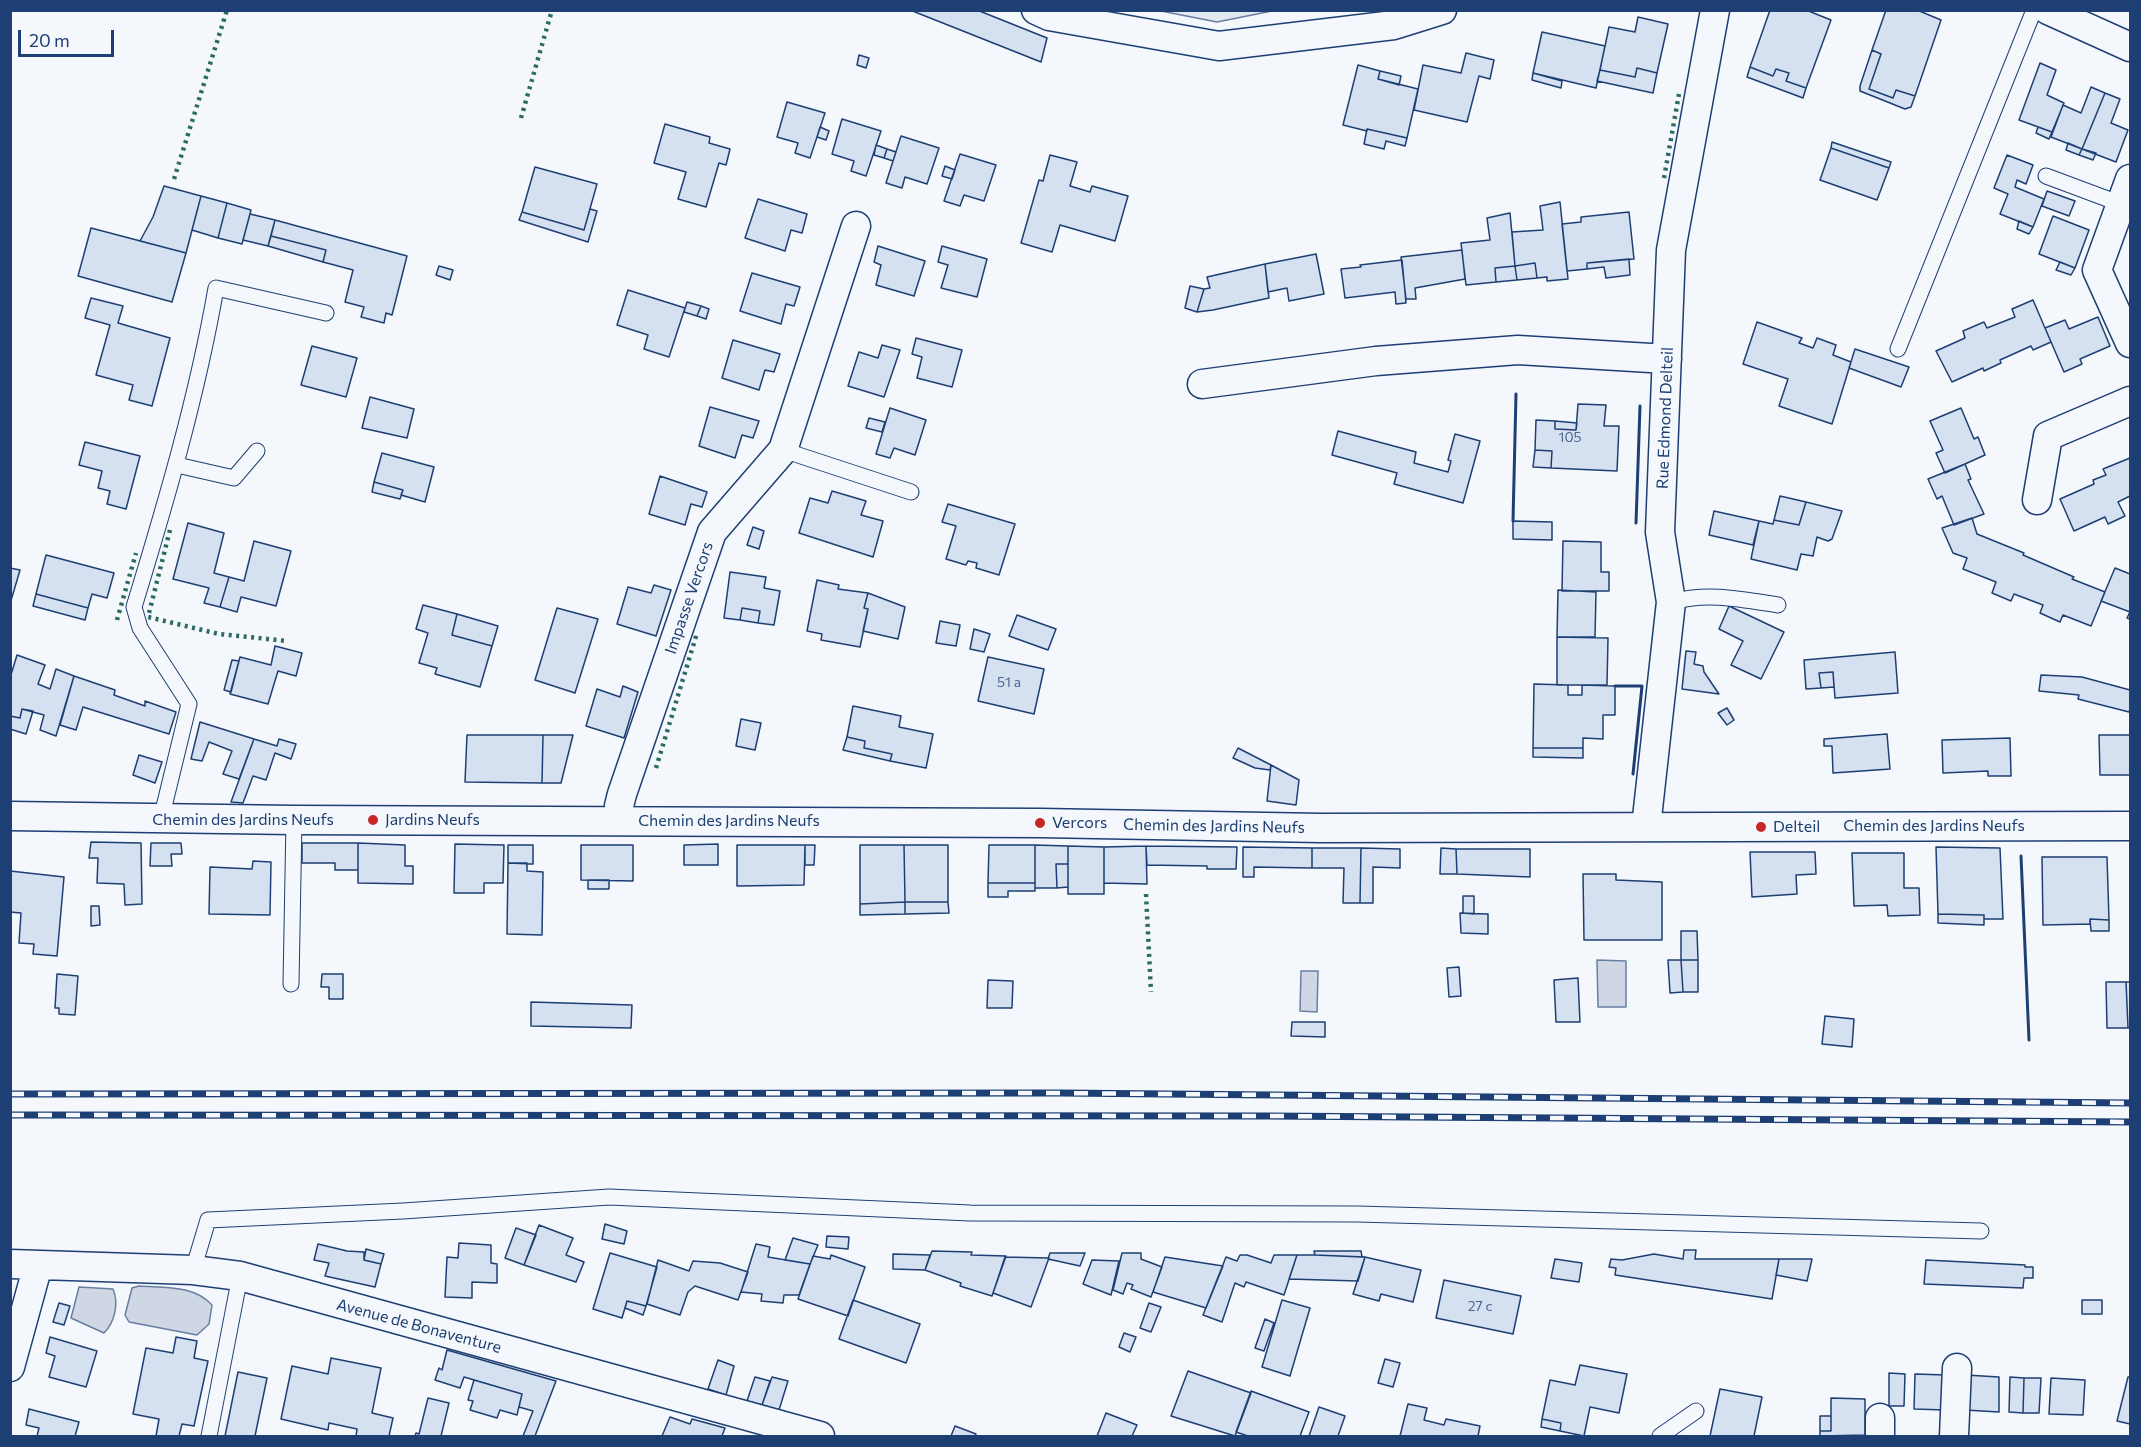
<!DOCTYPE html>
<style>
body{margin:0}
#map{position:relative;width:2141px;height:1447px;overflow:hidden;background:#f4f7fb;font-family:Commissioner,sans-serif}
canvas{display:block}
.frame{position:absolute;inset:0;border:12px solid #1d3f73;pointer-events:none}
.scale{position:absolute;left:18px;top:30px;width:96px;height:27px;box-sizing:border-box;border:3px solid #1d3f73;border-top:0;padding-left:8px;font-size:18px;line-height:21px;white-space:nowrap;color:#1d3f73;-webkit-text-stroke:4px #f4f7fb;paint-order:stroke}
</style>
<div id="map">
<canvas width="2141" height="1447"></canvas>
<div class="frame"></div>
<div class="scale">20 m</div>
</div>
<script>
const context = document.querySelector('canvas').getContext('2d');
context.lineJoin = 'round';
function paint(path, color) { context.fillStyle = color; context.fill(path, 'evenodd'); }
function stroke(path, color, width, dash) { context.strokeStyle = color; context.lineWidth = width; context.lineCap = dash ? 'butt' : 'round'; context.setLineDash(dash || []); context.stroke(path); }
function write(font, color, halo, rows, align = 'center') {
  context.font = font + ' Commissioner,sans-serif'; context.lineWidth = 4.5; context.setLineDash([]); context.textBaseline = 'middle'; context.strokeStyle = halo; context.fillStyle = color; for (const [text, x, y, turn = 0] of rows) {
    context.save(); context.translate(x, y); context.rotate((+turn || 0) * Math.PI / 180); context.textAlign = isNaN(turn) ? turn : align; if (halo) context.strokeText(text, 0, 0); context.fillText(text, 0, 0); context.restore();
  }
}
const green = new Path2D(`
 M1161 11 1272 10V11L1217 22Z`);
const water = new Path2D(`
 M1597 960 1626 961V1007H1598Z
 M1301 971H1318L1317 1012 1300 1011Z
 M139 1286C164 1288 194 1285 212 1305L209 1324 197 1335 129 1322 125 1315 132 1288Z
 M79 1287 113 1289C119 1303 115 1322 104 1333L71 1318Z`);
const building = new Path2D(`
 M910 10H977L1047 38 1041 62Z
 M1770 10H1806L1831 20 1806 88 1786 81 1789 73 1776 69 1773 76 1750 67Z
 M1886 10H1917L1941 20 1915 96 1896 90 1893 98 1869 89 1881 54 1872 50Z
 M1638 17 1668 24 1657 73 1637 68 1635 77 1600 70 1609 27 1635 32Z
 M1542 32 1605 46 1596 88 1533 73Z
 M1872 50 1881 54 1869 89 1893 98 1896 90 1915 96 1911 107 1905 109 1860 91V86Z
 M1466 53 1494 60 1490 79 1479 76 1467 122 1414 110 1423 65 1461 73Z
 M859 55 869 58 866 68 857 65Z
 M2040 63 2056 70 2047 95 2064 103 2052 132 2019 120Z
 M1358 65 1380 71 1378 79 1418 89 1407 138 1367 129V131L1343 125Z
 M1750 67 1773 76 1776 69 1789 73 1786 81 1806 88 1803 98 1747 77Z
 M1637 68 1657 73 1653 93 1597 81 1600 70 1635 77Z
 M1380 71 1401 76 1399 85 1378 79Z
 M1533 73 1562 81 1561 88 1532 80Z
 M2091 87 2105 93 2082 149 2051 137 2063 105 2081 113Z
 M2105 93 2120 99 2111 123 2128 130 2116 162 2082 149Z
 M787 102 825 113 810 158 795 153 798 143 777 137Z
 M842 119 881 131 866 176 851 171 854 161 832 154Z
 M665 124 710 137 709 143 730 149 726 165 719 163 706 207 678 199 686 172 654 163Z
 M820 127 829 131 826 140 817 137Z
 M2038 127 2052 132 2049 139 2036 133Z
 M1367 129 1407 138 1405 146 1386 141 1384 149 1364 144Z
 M901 136 939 148 927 184 905 177 902 188 886 183Z
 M1832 142 1891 162 1889 168 1831 148Z
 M2068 143 2082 149 2079 155 2066 150Z
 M876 145 887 149 884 158 874 155Z
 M1831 148 1889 168 1877 200 1820 180Z
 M887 149 896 152 893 161 884 158Z
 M2082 149 2096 153 2093 160 2079 155Z
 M960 154 996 165 984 201 964 195 960 206 944 201Z
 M1050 155 1077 162 1070 186 1090 192 1092 186 1128 196 1115 241 1060 225 1052 252 1021 243 1039 180 1043 181Z
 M2007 155 2033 165 2026 184 2017 180 2015 187 2044 199 2033 227 2000 214 2008 194 1994 188Z
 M945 166 955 170 952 179 942 176Z
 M535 167 597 184 584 230 522 212Z
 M164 186 201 196 186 253 140 241 153 217Z
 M2047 191 2075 201 2069 216 2042 206Z
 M201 196 227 203 218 238 192 230Z
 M758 199 807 214 802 233 791 230 785 251 745 238Z
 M1560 202 1568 279 1547 281V277L1537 278 1535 263 1515 266 1512 232 1543 230 1540 206Z
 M227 203 251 210 242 244 218 238Z
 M590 209 597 211 588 242 519 220 522 212 584 230Z
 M1629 212 1634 259 1587 263V269L1567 271 1562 224 1581 222V217Z
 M1510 213 1515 266 1495 268 1496 282 1466 285 1461 243 1490 240 1487 218Z
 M250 214 275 220 268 246 243 240Z
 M2053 216 2089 230 2075 268 2039 254Z
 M275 220 407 256 392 315 386 313 384 323 361 317 364 307 345 302 353 270 323 262 326 250 271 236Z
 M2019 221 2033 227 2029 234 2017 229Z
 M91 228 186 253 172 302 78 276Z
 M271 236 326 250 323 262 268 246Z
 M878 246 925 261 914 296 876 285 881 265 874 262Z
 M942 246 987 259 977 297 941 288 948 265 938 262Z
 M1462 250 1465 279 1415 288 1416 299H1406L1401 257Z
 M1316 254 1324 294 1289 301 1287 288 1268 292 1265 264Z
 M1629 259 1630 275 1606 278 1604 267 1587 269V263Z
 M1402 260 1406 303 1396 304 1395 292 1345 298 1341 269 1361 267 1360 265Z
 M2060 262 2075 268 2071 275 2056 270Z
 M1535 263 1537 278 1517 280 1515 266Z
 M1265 264 1269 298 1213 310 1197 312 1204 289 1210 288 1207 277Z
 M439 266 453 270 450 280 436 275Z
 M1515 266 1517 280 1496 282 1495 268Z
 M752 273 800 287 794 306 786 304 781 324 740 311Z
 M1190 286 1204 289 1197 312 1185 308Z
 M628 290 685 308 669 357 644 349 648 335 617 325Z
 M91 298 123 306 118 323 170 338 152 406 129 400 133 385 96 375 110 325 85 318Z
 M2033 300 2051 342 2033 350 2031 346 2000 360 2001 363 1984 371 1983 368 1952 382 1936 351 1965 338 1963 331 1984 322 1987 328 2015 317 2012 309Z
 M687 302 701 306 697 316 684 312Z
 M701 306 709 309 706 319 697 316Z
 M2098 317 2110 346 2080 359 2082 364 2064 372 2045 328 2065 320 2069 329Z
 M1757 322 1802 338 1799 343 1813 348 1817 338 1836 345 1833 355 1851 362 1832 424 1779 406 1788 379 1743 364Z
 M916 338 962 350 952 387 917 378 922 357 912 354Z
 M733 340 780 354 774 372 765 370 759 390 722 378Z
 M882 345 900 350 884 397 848 386 859 352 878 358Z
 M312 346 357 358 346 397 301 385Z
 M1855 349 1909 367 1901 387 1849 368Z
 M370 397 414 409 407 438 362 428Z
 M1578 404 1606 405 1604 426H1619L1617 471 1551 468 1552 451 1535 450 1536 420 1555 421V429L1576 430Z
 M710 407 759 421 753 438 742 435 735 458 699 446Z
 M890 408 926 420 915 455 894 448 890 458 876 454Z
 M1961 408 1974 439 1978 437 1985 455 1945 473 1936 453 1943 450 1930 421Z
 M869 418 885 422 882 432 866 428Z
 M1555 421 1577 423 1576 430 1555 429Z
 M1338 431 1416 452 1414 463 1448 472 1451 461 1448 460 1455 434 1480 441 1463 503 1394 484 1397 473 1332 455Z
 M85 442 140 456 126 509 107 504 110 491 98 488 102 471 79 465Z
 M1535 450 1552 451 1551 468 1533 467Z
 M382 453 434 467 425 502 401 495 403 490 374 482Z
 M2130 458V496L2118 502 2125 516 2108 524 2105 517 2074 531 2060 499 2094 484 2093 480 2106 475 2103 469Z
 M1965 464 1971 479 1968 480 1984 514 1954 525 1942 496 1937 499 1928 479Z
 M660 476 707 492 702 507 691 504 685 525 649 514Z
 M374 482 403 490 400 499 372 492Z
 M832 491 866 501 861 515 883 521 873 557 799 533 810 498 828 503Z
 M1780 496 1806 502 1799 525 1774 520Z
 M1806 502 1842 511 1832 539 1828 541 1817 537 1813 556 1801 554 1797 570 1751 559 1759 521 1773 524 1774 520 1799 525Z
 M948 504 1015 524 999 575 976 568 977 563 968 561 966 565 946 559 956 526 942 522Z
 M1714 511 1759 521 1753 545 1709 535Z
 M1972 518 1977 534 2024 553 2023 555 2074 577 2072 579 2105 592 2091 626 2063 615 2060 622 2040 613 2043 605 2014 594 2011 601 1992 593 1996 582 1963 569 1967 558 1953 553 1942 528Z
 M1513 521 1552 522V540L1513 539Z
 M188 523 224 533 214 573 229 577 220 607 204 603 209 588 173 579Z
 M753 527 764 531 759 549 747 545Z
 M254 541 291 551 276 606 241 597 237 612 220 607 229 577 244 581Z
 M1563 541 1601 542V572H1609V591H1562Z
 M46 555 114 573 107 598 92 594 88 608 36 594Z
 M10 568 20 570 10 604Z
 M2115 568 2130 574V619L2127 618 2130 612 2101 601Z
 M730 572 766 577 764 588 780 591 774 625 758 623 760 611 742 608 740 620 724 618Z
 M817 580 839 585 838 589 868 593 864 608 868 609 860 647 821 640 822 634 807 631Z
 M654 585 671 590 656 636 617 624 628 587 651 593Z
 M1558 590 1596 592 1595 637H1557Z
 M868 593 905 607 898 639 863 631 868 609 864 608Z
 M36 594 88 608 85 620 33 606Z
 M423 605 457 614 452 635 492 646 480 687 435 674 437 668 419 663 428 633 416 629Z
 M1729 606 1784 632 1761 679 1731 665 1743 641 1719 629Z
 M557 608 598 619 575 693 535 680Z
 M742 608 760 611 758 623 740 620Z
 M457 614 498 626 492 646 452 635Z
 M1017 615 1056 629 1048 650 1009 636Z
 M940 621 960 625 956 646 936 643Z
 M974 629 990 634 984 652 970 649Z
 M1557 637 1608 638 1607 685H1557Z
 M275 646 302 653 296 676 278 671 268 704 230 694 240 657 271 665Z
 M1686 651 1696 652 1694 664 1703 666 1704 672 1719 694 1682 689Z
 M1895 652 1898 693 1835 698 1833 672 1819 673 1821 688 1806 689 1804 660Z
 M17 655 45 665 38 684 50 689 56 669 74 676 56 736 40 730 44 715 22 709 20 718 10 716V678Z
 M988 657 1044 669 1034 714 978 701Z
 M232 660 239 661 231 692 224 690Z
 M1833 672 1834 687 1821 688 1819 673Z
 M2041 675 2082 677 2130 690V709L2129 712 2078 699 2079 695 2039 691Z
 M74 676 115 690 114 695 145 706V701L176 712 169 734 83 707 76 730 60 725Z
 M1534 684 1568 685V695H1582V685L1615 686V715H1603V739L1583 738V748H1533Z
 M623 686 638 692 624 738 586 726 597 689 620 697Z
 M853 706 901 716 899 727 933 734 926 768 890 761 892 754 864 748 865 741 847 737Z
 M1727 708 1734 720 1727 725 1718 713Z
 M22 709 33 711 26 734 10 729V716L20 718Z
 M741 719 761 723 755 750 736 746Z
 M200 722 254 739 239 779 223 774 232 751 209 742 202 761 191 759Z
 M1887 734 1890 769 1833 773 1832 746H1824V739Z
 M467 735H543L542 783 465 782Z
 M543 735H573L561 783H542Z
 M2099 735H2130V775H2100Z
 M847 737 865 741 864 748 892 754 890 761 843 750Z
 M2010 738 2011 776H1988V771L1943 773 1942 740Z
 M254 739 277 746 279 739 296 744 291 759 275 753 266 780 253 776 243 803 231 802Z
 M1238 748 1271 765 1270 770 1255 768 1233 758Z
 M1533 748H1583V758L1533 757Z
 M139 755 162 762 155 783 133 775Z
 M1271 765 1299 780 1296 805 1267 801Z
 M91 842 141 843 142 904 125 905 124 884 97 883 98 858H89Z
 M151 843H181L182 854H171L172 866H150Z
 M302 843H358V870H335V863H302Z
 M358 843 405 845V866H413V884L358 883Z
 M455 844 504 845 503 883H484V893H454Z
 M718 844V865H684V845Z
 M508 845H533V864L508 863Z
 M581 845H633V881L581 880Z
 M737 845H805L804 885 737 886Z
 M805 845H815L814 865H805Z
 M860 845H904L905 902 860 904Z
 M904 845H948V902H905Z
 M989 845H1035V883H988Z
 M1035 845 1068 846V864H1056L1057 888H1035Z
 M1068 846 1104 847V894H1068Z
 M1146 846 1237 847 1236 869H1207V866L1147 865Z
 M1146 846 1147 884 1104 883V847Z
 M1243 847 1312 848V868L1254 867V877H1243Z
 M1936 847 2000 848 2003 919H1984V915L1938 914Z
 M1312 848H1361L1360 903H1343L1344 868H1312Z
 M1361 848 1400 849V868L1373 867V903H1360Z
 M1441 848 1456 849 1457 874H1440Z
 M1456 849H1530V877L1457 874Z
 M1750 852H1815L1816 874 1796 875 1797 894 1752 897Z
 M1852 853H1904V888H1919L1920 915 1888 916 1887 905 1854 906Z
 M2042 857H2107L2109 920 2090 919V924L2043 925Z
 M253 861 271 862 270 915 209 914 210 867 252 869Z
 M508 863H527V871L543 872 542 935 507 934Z
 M1056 864H1068V887L1057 888Z
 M10 871 64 877 57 956 33 954 34 944 19 943 21 913 10 912Z
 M1583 874H1616V880L1662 882V940H1584Z
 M588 880H609V889H588Z
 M988 883H1035V891H1008V897H988Z
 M1463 896H1474V914L1463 913Z
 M905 902H948L949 913 905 914Z
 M905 902V914L860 915V904Z
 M91 906H99L100 925 91 926Z
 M1460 913 1488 914V934L1461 933Z
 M1938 914 1984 915V925L1938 923Z
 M2090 919 2109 920V931H2091Z
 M1681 931H1697L1698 960H1681Z
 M1668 960H1681L1683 992 1670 993Z
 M1681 960H1698V992H1683Z
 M1459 967 1461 996 1449 997 1447 968Z
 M57 974 78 976 75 1015 59 1014V1008H55Z
 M322 974H343V999H329V987H321Z
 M1578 978 1580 1022H1556L1554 980Z
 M988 980 1013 981 1012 1008H987Z
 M2106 982H2126L2128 1028H2107Z
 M2126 982H2130V1028H2128Z
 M531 1002 632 1005 631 1028 531 1026Z
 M1825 1016 1854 1019 1852 1047 1822 1044Z
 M1292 1022H1325V1037L1291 1036Z
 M605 1224 627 1231 624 1244 602 1239Z
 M539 1225 573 1238 566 1255 584 1262 576 1282 524 1265Z
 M516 1228 536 1235 524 1265 505 1258Z
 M827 1236 849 1237 848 1249 826 1247Z
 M793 1238 818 1245 810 1264 785 1260Z
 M459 1243 491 1245V1263L497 1264V1283L472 1282V1298L445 1297 447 1257 458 1258Z
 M318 1244 347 1251 364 1252V1260L381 1264 375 1287 325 1276 329 1263 314 1260Z
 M756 1244 770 1247 768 1257 810 1264 799 1295H784L783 1303 761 1301 762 1294 741 1292Z
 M366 1249 384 1254 381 1264 364 1260Z
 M1684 1250H1696L1695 1259H1779L1772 1299 1615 1275 1616 1268 1609 1267 1611 1259 1622 1260 1654 1254 1683 1259Z
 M932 1251 972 1252 971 1255 1006 1256 992 1296 960 1286 961 1283 925 1270Z
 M1314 1251H1361L1362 1257 1315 1255Z
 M610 1253 657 1267 646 1306 627 1301 622 1318 593 1309Z
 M1050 1253H1085L1080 1266 1048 1259Z
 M1122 1253H1141V1259L1162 1267 1151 1297 1131 1289 1133 1285 1127 1283 1123 1294 1113 1290Z
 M893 1254 930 1255 925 1270 893 1269Z
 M831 1255 865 1267 848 1316 798 1299 813 1256 830 1259Z
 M1240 1255H1247L1271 1263 1274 1255H1297L1284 1295 1246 1282 1244 1287 1235 1283 1222 1322 1203 1315 1226 1257 1237 1261Z
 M1297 1255H1315L1365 1257 1358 1281 1289 1279Z
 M1005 1257 1049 1258 1031 1307 993 1293Z
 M1165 1257 1223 1266 1206 1308 1153 1292Z
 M1365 1257 1421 1270 1413 1302 1381 1294 1379 1301 1353 1294Z
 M1555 1259 1582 1263 1579 1282 1551 1278Z
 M1779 1259H1812L1807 1281 1776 1275Z
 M658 1260 689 1271 693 1261 720 1263 748 1272 738 1300 695 1286 688 1292 680 1315 647 1304Z
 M1092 1260 1119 1261 1111 1295 1083 1284Z
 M1926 1260 2025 1265V1267H2033V1278H2024L2023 1288 1924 1284Z
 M1444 1280 1521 1296 1513 1334 1436 1318Z
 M853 1300 920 1324 906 1363 839 1339Z
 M1282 1300 1310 1308 1290 1376 1262 1367Z
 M2082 1300H2102V1314H2082Z
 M627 1301 646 1306 643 1315 625 1308Z
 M59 1303 70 1306 64 1325 53 1322Z
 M1149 1303 1161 1307 1151 1332 1140 1328Z
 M1265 1319 1274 1323 1264 1351 1255 1348Z
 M1124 1333 1136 1337 1130 1352 1119 1347Z
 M50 1337 97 1351 86 1387 49 1377 55 1356 46 1353Z
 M176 1337 197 1341 194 1358 208 1361 194 1426 182 1424 179 1436H156L159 1419 133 1414 146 1348 173 1353Z
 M447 1350 556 1381 535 1436H523L533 1411 519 1407 522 1394 464 1377 460 1388 435 1380 439 1368 442 1370Z
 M331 1358 381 1368 372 1413 393 1418 389 1436H356L357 1429 329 1423 328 1430 281 1419 292 1366 328 1374Z
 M1385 1359 1400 1363 1393 1387 1378 1383Z
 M718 1360 734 1366 726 1395 708 1389Z
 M1580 1365 1627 1374 1619 1413 1590 1407 1584 1436 1560 1431 1561 1423 1542 1419 1550 1380 1575 1385Z
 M1188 1371 1251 1393 1235 1436 1171 1416Z
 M238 1372 267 1378 255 1436H225Z
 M1889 1373 1905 1374 1904 1406H1889Z
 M1915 1374 1946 1375 1945 1410 1914 1409Z
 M1966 1375 1999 1377V1412L1965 1410Z
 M755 1377 770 1381 762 1405 747 1401Z
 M772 1377 788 1381 779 1410 762 1405Z
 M2010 1377 2024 1378 2023 1413 2009 1412Z
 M2128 1377H2130V1424L2117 1421Z
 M2024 1378H2041L2039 1413H2023Z
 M2051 1378 2085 1380 2083 1415 2049 1414Z
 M474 1380 522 1394 517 1415 500 1410 497 1418 470 1410 473 1401 468 1400Z
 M1720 1389 1762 1397 1754 1436H1710Z
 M1251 1391 1309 1412 1300 1436H1248L1236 1432Z
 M428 1398 449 1403 441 1436H415L416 1433 419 1434Z
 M1831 1398 1865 1399V1435L1820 1436V1431H1831Z
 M1408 1404 1427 1408 1424 1420 1444 1425 1446 1419 1480 1426 1478 1436H1400Z
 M1319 1407 1345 1416 1338 1436H1309Z
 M29 1409 79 1422 75 1436H37L39 1428 26 1425Z
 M1106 1413 1137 1425 1132 1436H1097Z
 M1820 1416H1831V1431H1820Z
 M670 1417 690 1424 692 1419 725 1428 722 1436H662Z
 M1542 1419 1561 1423 1560 1431 1541 1427Z
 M955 1426 976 1434 975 1436H951Z`);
const lane = new Path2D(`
 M2046 176 2121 204
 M1898 349 2034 10
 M783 450 911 492
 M177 465 234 478 257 451
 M1671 602C1708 592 1740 599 1778 605
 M161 819 189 704 140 628 134 607C166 502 197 397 216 288L326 313
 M291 984 294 820
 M193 1270 208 1220 403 1211 609 1197 970 1213 1357 1214 1981 1231
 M209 1436 240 1276
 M1660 1436 1696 1411`);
const street = new Path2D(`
 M1036 10 1049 16 1219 46 1394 25 1442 10
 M2048 10 2130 47
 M2130 179 2097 270 2130 343
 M1202 384 1376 361 1518 350 1667 359
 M2037 500 2048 436 2130 401
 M10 816 294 820 1040 823 1321 828 2130 826
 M619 820V806L622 794 712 532 783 450 856 226
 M1646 827 1671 602 1660 532 1671 250 1715 10
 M10 1264 193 1270 240 1276 820 1436
 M10 1367 38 1265
 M1880 1436V1418
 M1954 1436 1957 1368`);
const rail = new Path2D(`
 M10 1094 1060 1093 2130 1103
 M10 1115 1267 1116 2130 1122`);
const hedge = new Path2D(`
 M521 118 552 10
 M1664 178 1679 94
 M174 179 227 10
 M170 530 148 617 219 634 287 641
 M117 620 136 553
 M656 768 697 633
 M1146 894 1151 992`);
const wall = new Path2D(`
 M1513 521 1516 394
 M1636 523 1640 406
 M1615 686H1642L1633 774
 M2021 856 2029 1040`);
const markers = [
 [373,820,6,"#c62828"],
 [1040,823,6,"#c62828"],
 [1761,827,6,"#c62828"]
];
const numberNames = [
 ["105",1570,437],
 ["51 a",1009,682],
 ["27 c",1480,1306]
];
const streetNames = [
 ["Rue Edmond Delteil",1665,418,-88],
 ["Impasse Vercors",689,598,-71],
 ["Chemin des Jardins Neufs",243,820],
 ["Chemin des Jardins Neufs",729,821],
 ["Chemin des Jardins Neufs",1214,826,1],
 ["Chemin des Jardins Neufs",1934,826],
 ["Avenue de Bonaventure",419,1326,15]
];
const poiNames = [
 ["Jardins Neufs",385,820],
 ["Vercors",1052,823],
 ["Delteil",1773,827]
];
paint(green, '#e3e9f0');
stroke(green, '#687fa3', 1.5);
paint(water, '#cfd7e4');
stroke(water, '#687fa3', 1.5);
paint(building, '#d5e0f0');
stroke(building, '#1d3f73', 1.5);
stroke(lane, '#1d3f73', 17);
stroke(street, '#1d3f73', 31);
stroke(lane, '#f4f7fb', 15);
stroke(street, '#f4f7fb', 28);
stroke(rail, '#1d3f73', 7);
stroke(rail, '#f4f7fb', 4.5, [14]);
stroke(hedge, '#2c6c60', 4.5, [3, 4.5]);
stroke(wall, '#1d3f73', 3);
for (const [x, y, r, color] of markers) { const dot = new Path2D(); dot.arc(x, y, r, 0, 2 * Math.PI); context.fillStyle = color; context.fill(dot); stroke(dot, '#f4f7fb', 2); }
write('14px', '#4b6792', null, numberNames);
write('16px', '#1d3f73', '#f4f7fb', streetNames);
write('16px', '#1d3f73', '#f4f7fb', poiNames, 'left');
</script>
